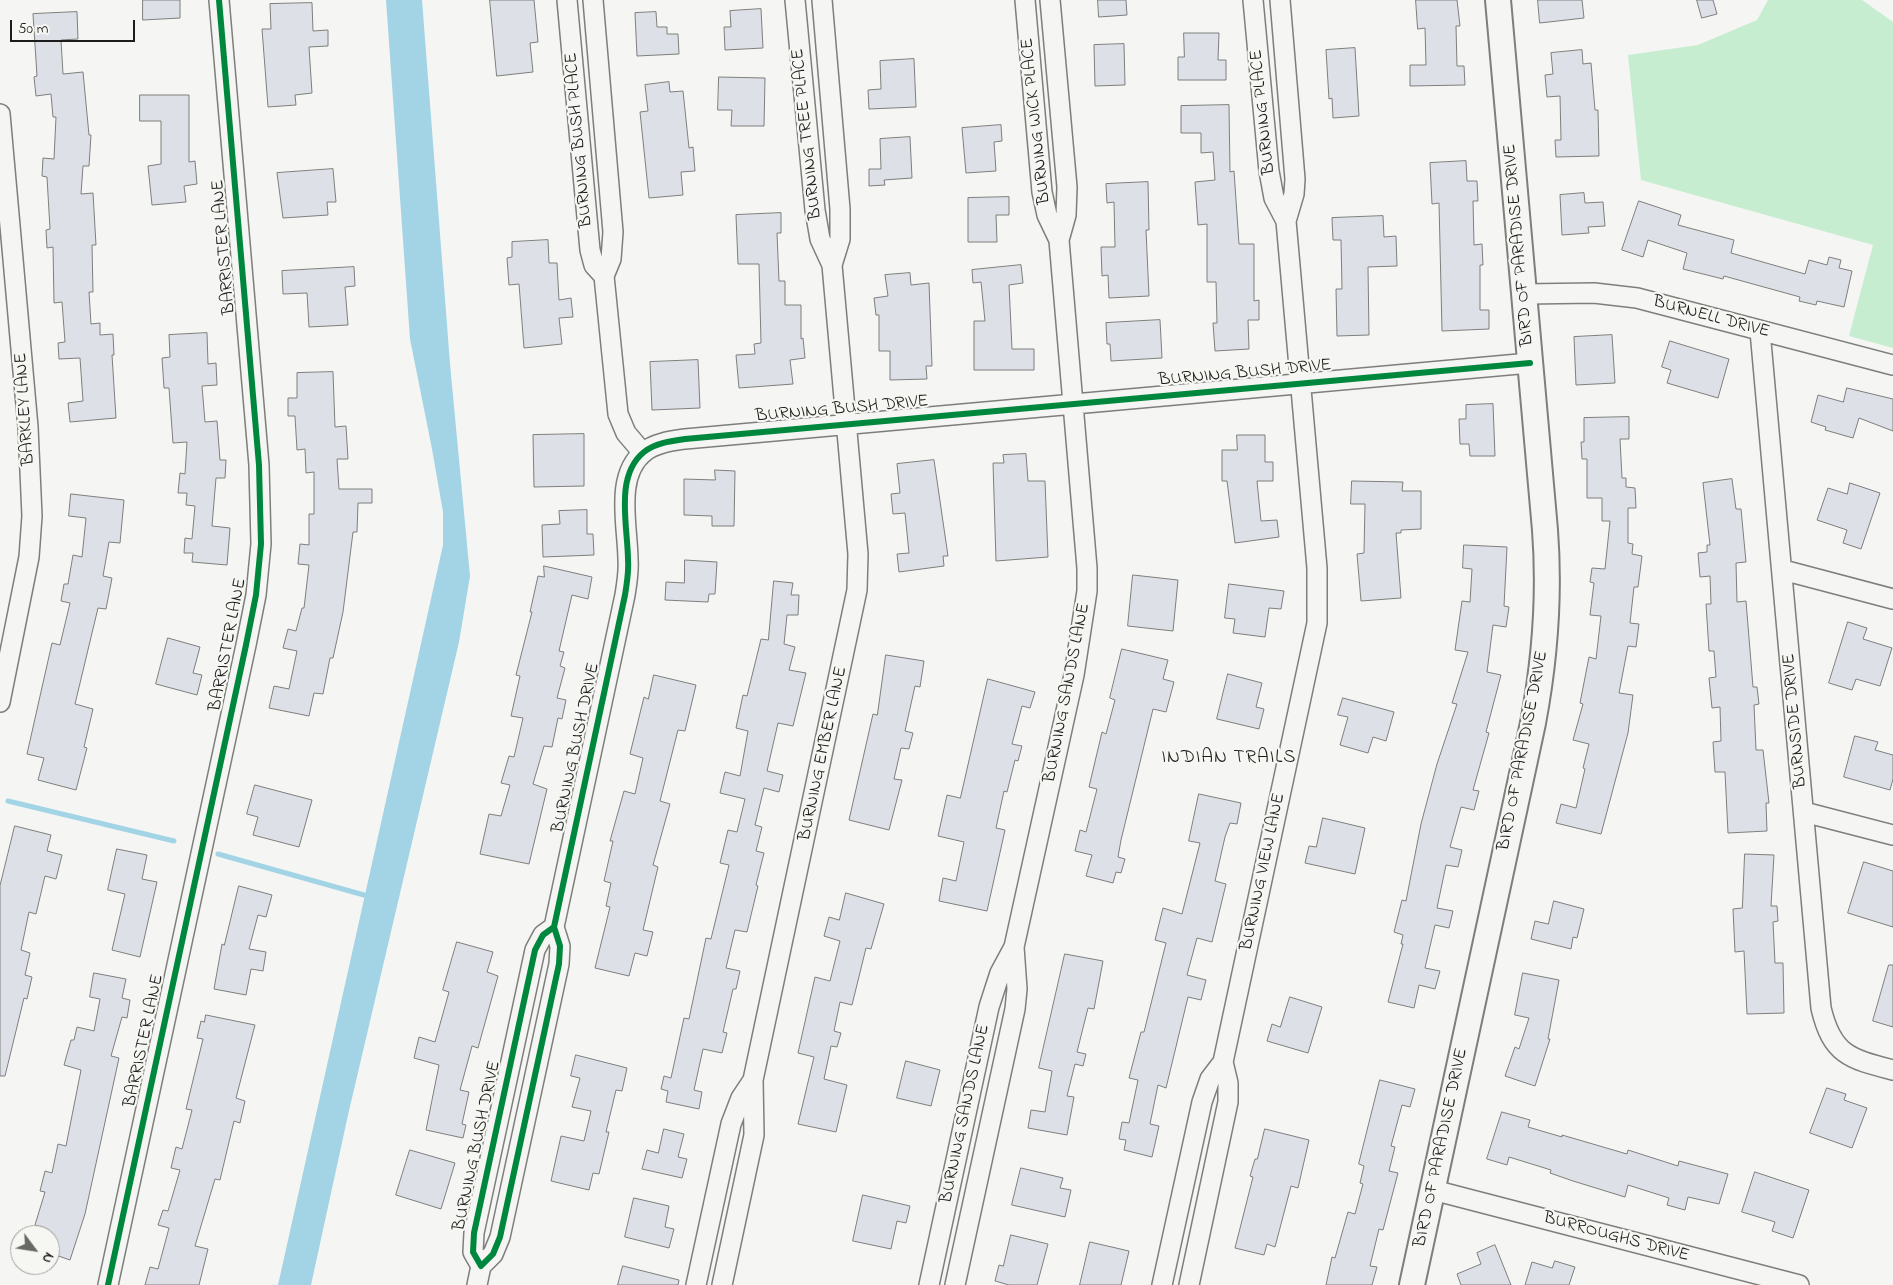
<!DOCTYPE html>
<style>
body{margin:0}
#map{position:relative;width:1893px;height:1285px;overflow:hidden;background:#f5f5f3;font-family:"Indie Flower",sans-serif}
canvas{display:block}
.north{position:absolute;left:10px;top:1225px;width:50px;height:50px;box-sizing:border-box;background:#f6f6f2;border:1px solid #9f9f9c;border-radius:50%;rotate:121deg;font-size:14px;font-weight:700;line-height:20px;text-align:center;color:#1c1c1c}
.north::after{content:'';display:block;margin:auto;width:18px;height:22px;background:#686867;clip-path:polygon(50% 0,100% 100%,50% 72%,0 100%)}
.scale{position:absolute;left:10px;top:20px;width:125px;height:22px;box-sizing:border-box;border:2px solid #1c1c1c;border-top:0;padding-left:6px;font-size:15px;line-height:18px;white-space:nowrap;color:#1c1c1c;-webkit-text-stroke:4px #f6f6f2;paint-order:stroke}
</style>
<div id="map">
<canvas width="1893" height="1285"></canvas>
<div class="north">N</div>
<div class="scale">50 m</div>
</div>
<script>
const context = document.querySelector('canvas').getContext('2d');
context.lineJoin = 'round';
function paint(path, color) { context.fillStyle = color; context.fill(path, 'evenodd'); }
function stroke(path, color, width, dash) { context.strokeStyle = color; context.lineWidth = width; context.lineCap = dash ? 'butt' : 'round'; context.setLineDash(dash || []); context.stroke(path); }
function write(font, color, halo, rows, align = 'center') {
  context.font = font + ' "Indie Flower",sans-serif'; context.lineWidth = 4.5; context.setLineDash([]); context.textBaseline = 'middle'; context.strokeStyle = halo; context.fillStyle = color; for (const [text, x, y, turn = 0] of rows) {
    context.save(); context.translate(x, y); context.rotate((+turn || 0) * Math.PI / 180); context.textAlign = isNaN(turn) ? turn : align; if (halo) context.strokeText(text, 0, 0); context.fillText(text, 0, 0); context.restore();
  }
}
const green = new Path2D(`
 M1768 0H1862L1893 22V348L1849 336 1873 245 1641 180 1628 55 1698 45 1757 20Z`);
const water = new Path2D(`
 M386 0H422L450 364 470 576 459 642 348 1115 311 1285H278L443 545V512L432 449 410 339Z`);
const stream = new Path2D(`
 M8 801 174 841
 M218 854 364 895`);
const building = new Path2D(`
 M143 0H180V18L143 20Z
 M490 0H534L538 42 530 43 533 72 497 76Z
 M1098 0H1126L1127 15 1099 17Z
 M1416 0H1457L1460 26H1456L1457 66H1464L1465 85 1410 86V65H1426L1425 28 1418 29Z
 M1538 0H1582L1584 18 1540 23Z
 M1697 0H1713L1717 14 1702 18Z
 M312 3 313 31 328 30V46L309 47 312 93 295 95 296 105 268 107 262 29H271L270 4Z
 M761 9 763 48 725 50 724 27H731L730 11Z
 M77 12 78 39 61 40 63 74 83 72 89 135H91L89 166H83L81 194 93 193 96 245H92L93 292H89L91 324 100 323V335L113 334 114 355H112L116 418 70 422 68 403 83 401 80 358 59 359 58 343 65 342 62 302 54 303 53 247 47 248 46 230 50 229 47 177 42 176 43 158 54 159 56 117H53L51 94 36 96 34 77 37 76 33 14Z
 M656 12 657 27H667V34H678L679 54 637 56 635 13Z
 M1184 33H1219L1218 60H1226V80H1178V57H1184Z
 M1124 44 1125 85 1095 86 1094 45Z
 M1355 48 1359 116 1333 118 1332 98 1329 99 1326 50Z
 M1582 50 1583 64 1591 63 1595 110H1598L1599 156 1556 157 1555 140H1561L1560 96 1547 97 1545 75 1553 74 1551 53Z
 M914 59 916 107 869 109 868 90 881 89 880 61Z
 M719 77 765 78 764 126H731L732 110H718Z
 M669 82 670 92 683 91 689 148 693 147 695 171 681 172 683 195 649 198 640 112 648 111 645 85Z
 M140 95H189V162L195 161 197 184 184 186 186 202 152 205 148 166 161 164V121H140Z
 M1229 105 1230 172 1234 171 1239 244H1254V301L1259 300V320H1248L1249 349 1215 351 1213 323H1217L1216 282H1207V224L1198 225 1195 182 1215 180 1213 152 1201 153V133H1181V106Z
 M1001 125 1002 141 994 142 996 171 966 173 962 128Z
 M910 137 912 178 884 180 885 185 869 186V169H881L880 139Z
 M1466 161 1467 181H1477L1478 201H1473L1474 245 1482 244 1483 265H1480V310H1489V329L1442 331 1439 203 1432 204 1430 163Z
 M333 169 336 202H327L328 215 283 218 277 173Z
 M1148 182 1149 230H1146L1149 296 1109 298 1108 275 1102 276 1101 247H1115L1114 202 1107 203 1106 184Z
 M1584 193 1585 203 1603 202 1605 226 1588 227 1589 233 1562 235 1560 195Z
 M1009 197V215H996L997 242H968V198Z
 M1639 201 1681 215 1678 225 1734 240 1731 253 1805 274 1809 260 1827 265 1829 257 1841 260 1839 268 1852 271 1844 307 1817 301 1816 305 1799 301 1800 297 1724 276 1723 279 1683 269 1687 253 1648 240 1643 257 1622 250Z
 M781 213V233H777L779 281H785V305H801V339L803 338 805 358 790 360 793 384 739 388 736 355 755 354 754 344 761 343 759 264H738L736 215Z
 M1383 216 1384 237 1396 236 1397 266 1368 267 1369 335 1337 336 1336 289H1342L1341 240H1333L1332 218Z
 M548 240 549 263H557L559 300 571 298 573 317 559 318 562 344 524 348 519 284 509 285 507 258 512 257V242Z
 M1021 265 1023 283 1009 285 1012 349H1034V370H974V321H985L981 282 973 283 972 270Z
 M354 267 355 286 345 287 348 325 309 327 307 293 283 294 282 271Z
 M910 273 911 285 929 283 932 366H926L927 379 890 380V351H879V315H876L874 298 888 296 885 275Z
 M1160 320 1162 358 1111 361 1110 344H1107L1106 323Z
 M207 333 208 364 216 363 217 385 202 386 205 422 217 421 220 460H226L225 478H216L212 526 230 528 227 565 192 562 193 553H184L185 538 192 539 195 506 186 505 187 493H178L180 473 185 474 187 442 173 443 169 388H164L162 358 170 357 169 335Z
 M1612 335 1615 383 1576 385 1574 337Z
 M1670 341 1729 359 1718 398 1667 383 1671 370 1662 367Z
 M698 360 700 408 652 410 650 362Z
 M333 372 335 427 346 426 348 459H337L339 489H372V503H358L357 532H353L343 612 333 658H330L323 694 314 693 309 716 269 708 274 686 289 689 297 651 283 648 288 629 296 631 302 608H304L309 565 298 564 300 544 309 545V514H314V472L306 473 305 449 297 450 295 416H288V398H297V373Z
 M1847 388 1893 399V431L1859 418 1853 438 1825 430 1826 427 1811 422 1818 395 1843 402Z
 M1493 404 1495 456H1470L1469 444H1460L1459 419H1466V405Z
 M1629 417V439H1620L1622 478H1626V487L1635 488 1636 508H1628V543L1633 544 1632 554 1642 556 1638 587H1634L1630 623 1639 624 1636 647 1628 646 1619 693 1633 695 1628 733 1601 834 1556 823 1561 804 1576 808 1585 769 1583 768 1589 744 1573 740 1583 704 1580 703 1589 657 1596 659 1601 616 1590 615 1594 583 1590 582 1592 568 1605 569 1610 521H1602V498H1587V459H1582L1581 442H1584V418Z
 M584 434V486L534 487 533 435Z
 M1237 435H1265V462H1273V481H1257L1261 521 1277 520 1279 537 1235 543 1227 481H1222V450H1237Z
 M1026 454 1028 481H1045L1048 557 996 561 993 463H1004L1003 455Z
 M934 460 948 556H943L944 566 899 572 897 554 909 553 905 513 893 514 891 494 900 493 897 464Z
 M715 470 735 471 734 526H712V516L684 515V479L715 480Z
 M1732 479 1736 509H1741L1746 562 1736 563 1737 602 1746 601 1753 687H1757L1759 704 1754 705 1756 750H1763L1769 803H1766L1767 831 1728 833 1725 772H1715L1713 742 1721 741 1720 707 1712 708 1709 678 1716 677 1714 651H1709L1706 604H1711L1710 576 1700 577 1698 553 1707 552V545H1710L1703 483Z
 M1352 481 1403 482 1402 491H1421V529L1401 530V533H1396L1401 598 1361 601 1357 554 1364 553 1365 504H1351Z
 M1850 483 1880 493 1861 549 1843 543 1847 530 1817 520 1828 488 1847 494Z
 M71 494 124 500 120 543 109 542 103 576 112 578 106 609 98 608 75 704 93 709 84 747 87 748 76 790 38 780 44 758 27 754 52 643 60 645 70 603 61 601 64 584H68L73 555 82 557 86 518 69 516Z
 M587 510V534H593L594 555 543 557 542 525 560 524 559 511Z
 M1464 545 1507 547 1504 606 1509 607 1506 627 1493 625 1487 672 1501 675 1486 732 1489 733 1473 790 1479 791 1474 810 1461 807 1450 847 1462 850 1458 867 1446 865 1437 908 1453 911 1449 928 1435 925 1425 968 1440 971 1435 989 1419 985 1414 1008 1388 1002 1403 944H1401L1403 935 1394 932 1402 900 1406 901 1421 824 1437 764 1457 704 1452 703 1468 652 1455 650 1462 601 1470 602 1472 569 1463 568Z
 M685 560 717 562 715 594H709L708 602 665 600 666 582 684 583Z
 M544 566 592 577 588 599 572 595 559 651 564 652 560 666 565 668 557 698 566 700 562 719 558 718 552 747 544 746 533 784 547 789 529 864 480 854 489 814 501 816 510 785 501 783 509 756 514 757 523 718 511 716 520 676 516 675 532 612H530L538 576 544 577Z
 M1133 575 1178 580 1173 631 1128 626Z
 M774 581 793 583 791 595H799L798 615H787L784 644 795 647 789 670 806 673 793 726 778 723 767 771 783 775 779 792 764 788 755 825 762 827 756 851 764 853 756 885 758 886 747 932 735 930 726 968 740 971 736 989H733L723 1032 727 1033 722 1053 703 1049 694 1090 702 1092 699 1109 666 1102 668 1091 661 1089 664 1076 671 1078 684 1018 689 1019 706 938 711 939 729 865 720 863 728 830 737 832 745 799 720 793 725 772 740 776 748 731 736 728 743 695 747 696 761 639 768 640Z
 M1229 584 1284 591 1281 609 1269 608 1265 637 1233 633 1235 619 1225 618Z
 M1848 622 1867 628 1863 639 1892 648 1880 686 1856 679 1852 690 1829 683Z
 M168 638 200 647 193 673 202 675 197 695 156 684Z
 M1122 649 1168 660 1163 679 1174 682 1166 712 1153 709 1121 840 1118 857 1125 859 1121 873 1116 872 1113 883 1086 876 1092 855 1075 851 1080 830 1086 832 1097 789 1089 787 1102 732 1106 734 1115 700 1110 698Z
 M886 655 924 661 920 687 915 686 905 731 913 733 909 749 901 748 894 779 902 780 889 830 849 820 873 714 877 715Z
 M1228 674 1262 683 1256 707 1264 709 1259 729 1217 719Z
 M654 675 696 685 685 731 678 730 660 801 670 804 653 865 658 867 643 930 653 932 647 956 635 953 629 976 595 968 610 907 606 906 611 883 604 881 613 841H610L624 791 635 794 643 758 630 754 644 697 648 699Z
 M988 679 1035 692 1030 708 1022 706 1012 744 1022 746 1018 761 1015 760 1007 792 1004 791 996 828 1005 830 987 911 939 901 943 878 956 881 964 842 938 836 947 795 960 798Z
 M1343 698 1394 712 1386 741 1373 737 1368 753 1340 745 1348 717 1338 715Z
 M1855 736 1878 742 1875 750 1893 755V779L1890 790 1844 777Z
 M255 785 312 800 299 847 253 835 258 817 247 814Z
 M1199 794 1241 803 1237 824 1230 823 1225 837 1215 881 1226 884 1212 942 1197 938 1187 975 1206 980 1201 1000 1188 997 1166 1088 1158 1085 1150 1124 1159 1126 1152 1157 1124 1150 1126 1140 1119 1139 1122 1122 1129 1123 1138 1080 1129 1078 1141 1032H1144L1166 943 1155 940 1163 908 1182 914 1200 843 1189 841Z
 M1323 818 1365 828 1355 874 1305 863 1309 846 1316 847Z
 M15 826 51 835 47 851 62 855 56 879 45 876 36 914 29 912 21 950 30 953 25 975 32 977 27 999 24 998 5 1076H0V886Z
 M117 849 147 855 142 879 157 882 140 957 112 950 125 894 108 890Z
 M1745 854 1774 855 1771 906H1777L1778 921 1773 922 1775 963H1783L1784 1013 1747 1014 1744 951 1735 952 1733 909 1742 908Z
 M1864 862 1893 871V927L1848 913Z
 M239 886 272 895 266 917 258 915 249 949 266 952 263 971 251 969 246 995 214 989 222 944 224 945Z
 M846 893 884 904 871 949 866 948 852 1005 840 1002 834 1031 841 1033 837 1047 831 1046 824 1079 847 1085 836 1132 798 1124 814 1057 798 1053 815 977 830 981 840 941 824 936 829 917 839 920Z
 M1554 901 1584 909 1577 938 1573 937 1571 949 1531 939 1535 921 1548 924Z
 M457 942 493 952 487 972 498 976 478 1048 472 1046 460 1090 469 1092 462 1124 466 1125 463 1138 426 1130 439 1065 414 1058 419 1037 435 1042 449 992 443 990Z
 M1065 954 1103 961 1094 1009 1088 1008 1077 1052 1086 1054 1083 1066 1075 1064 1067 1096 1074 1097 1067 1135 1028 1128 1031 1110 1045 1112 1052 1071 1039 1068Z
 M1889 965H1893V1027L1873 1021Z
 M94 973 126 979 122 998 130 1000 127 1018 122 1017 111 1056 119 1058 85 1214 70 1260 50 1253V1235H43L45 1228 35 1225 45 1192 40 1191 45 1171 52 1173 58 1144 66 1146 81 1070 64 1065 71 1040H74L77 1027 94 1031 100 999 90 997Z
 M1523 973 1559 980 1548 1039H1550L1535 1086 1505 1076 1515 1047 1519 1049 1529 1018 1515 1015Z
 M1290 997 1322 1007 1308 1053 1267 1041 1272 1024 1280 1027Z
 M206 1015 255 1025 236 1098 245 1101 240 1123 234 1121 220 1180 215 1179 195 1246 208 1249 199 1285H145L150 1267 158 1269 169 1228 158 1225 163 1210 168 1211 180 1170 171 1168 176 1147 182 1149 192 1110 186 1109 203 1039 197 1038 201 1021 204 1022Z
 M576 1055 627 1068 622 1091 616 1090 606 1132H609L599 1174 593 1173 589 1190 551 1181 561 1136 584 1141 591 1111 572 1107 580 1078 571 1076Z
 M906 1061 940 1070 931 1106 897 1098Z
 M1380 1080 1415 1089 1410 1107 1402 1105 1391 1146 1395 1147 1389 1171 1398 1173 1383 1230 1379 1229 1370 1266 1377 1267 1372 1285H1326L1332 1257 1335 1258 1348 1212 1355 1214 1363 1184 1360 1183 1364 1166 1359 1164Z
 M1827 1088 1846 1094 1844 1100 1867 1108 1852 1148 1810 1133Z
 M1502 1112 1530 1120 1528 1127 1562 1137V1135L1627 1154 1628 1150 1678 1166 1679 1161 1728 1174 1719 1204 1688 1197 1685 1210 1667 1205 1669 1198 1628 1185 1625 1197 1573 1181 1550 1173 1551 1170 1509 1157 1507 1165 1487 1159Z
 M664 1129 684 1134 678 1157 687 1159 682 1178 642 1169 647 1150 658 1153Z
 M1265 1129 1309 1140 1298 1188 1291 1186 1275 1247 1267 1244 1264 1255 1235 1248 1253 1177 1250 1176 1255 1159H1257Z
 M410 1150 455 1163 441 1209 396 1195Z
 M1021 1168 1063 1178 1060 1188 1071 1190 1065 1217 1012 1205Z
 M1755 1172 1809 1190 1793 1238 1772 1231 1775 1222 1742 1212Z
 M863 1195 910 1206 906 1223 897 1221 891 1249 853 1241Z
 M634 1198 669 1206 665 1227 674 1229 669 1248 625 1237Z
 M1011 1235 1048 1244 1037 1285H1009L995 1281 999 1265 1003 1266Z
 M1090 1242 1129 1251 1121 1285H1080Z
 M1495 1245 1511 1285H1461L1457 1274 1481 1264 1477 1253Z
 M1555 1261 1575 1267 1569 1285H1525L1532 1262 1552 1268Z
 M623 1266 679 1280 678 1285H618Z`);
const minor = new Path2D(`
 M567 0 590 250 594 265 604 276
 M593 0 613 232 611 259 604 276 618 414 626 433 643 453
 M795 0 815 210 820 239 832 265 840 239V209L822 0
 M1025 0 1042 192 1047 215 1059 240 1066 215 1067 187 1050 0
 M1253 0 1269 171 1274 198 1286 221 1294 194 1295 179 1280 0
 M0 114 28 427 32 516 29 557 0 702
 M1525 294 1594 293 1637 298 1893 365
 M1760 331 1821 1008C1832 1055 1850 1059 1893 1070
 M1783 570 1893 599
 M1804 812 1893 835
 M554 927 543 935 535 950 474 1233 473 1252 481 1266 493 1254 500 1237 559 964 560 946 554 927 625 595C627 583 629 571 628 560 628 527 614 476 644 452 655 443 671 441 685 439L1530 363
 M753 1080 857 590 858 554 832 265
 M1433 1190 1799 1285
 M108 1285 246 645 256 595 261 544 259 465 219 0
 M477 1285 481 1266
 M696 1285 731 1124 741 1098 753 1080 754 1135 722 1285
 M929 1285 989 1007 1000 973 1014 947 1074 675 1087 591V568L1059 240
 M955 1285 1015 1009 1017 989 1014 947
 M1162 1285 1202 1102 1210 1079 1223 1062 1317 623V568L1286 221
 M1189 1285 1228 1102V1083L1223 1062`);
const tertiary = new Path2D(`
 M1412 1285 1533 723C1545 659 1550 596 1545 530L1498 0`);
const cycleway = new Path2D(`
 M554 927 543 935 535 950 474 1233 473 1252 481 1266 493 1254 500 1237 559 964 560 946 554 927 625 595C627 583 629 571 628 560 628 527 614 476 644 452 655 443 671 441 685 439L1530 363
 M108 1285 246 645 256 595 261 544 259 465 219 0`);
const streetNames = [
 ["BURNING PLACE",1264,112,-96],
 ["BURNING WICK PLACE",1037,121,-96],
 ["BURNING TREE PLACE",808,134,-96],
 ["BURNING BUSH PLACE",580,140,-95],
 ["BIRD OF PARADISE DRIVE",1520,245,-95],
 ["BARRISTER LANE",225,247,-95],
 ["BURNELL DRIVE",1711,318,15],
 ["BURNING BUSH DRIVE",1245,374,-5],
 ["BARKLEY LANE",26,409,-94],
 ["BURNING BUSH DRIVE",842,410,-5],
 ["BARRISTER LANE",229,645,-79],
 ["BURNING SANDS LANE",1068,693,-79],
 ["BURNSIDE DRIVE",1796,721,-95],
 ["BURNING BUSH DRIVE",577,748,-78],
 ["BIRD OF PARADISE DRIVE",1524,751,-79],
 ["BURNING EMBER LANE",824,754,-78],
 ["BURNING VIEW LANE",1264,872,-78],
 ["BARRISTER LANE",145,1041,-78],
 ["BURNING SANDS LANE",966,1114,-78],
 ["BURNING BUSH DRIVE",478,1146,-78],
 ["BIRD OF PARADISE DRIVE",1442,1148,-78],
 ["BURROUGHS DRIVE",1616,1238,15]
];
const neighbourhoodNames = [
 ["INDIAN TRAILS",1229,759]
];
paint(green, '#c7edd0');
paint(water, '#a2d4e5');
stroke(stream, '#a2d4e5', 5);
paint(building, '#dde0e6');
stroke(building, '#7e7e7d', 1);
stroke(minor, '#7e7e7d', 22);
stroke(tertiary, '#7e7e7d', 28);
stroke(minor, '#f5f5f3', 19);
stroke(tertiary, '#f5f5f3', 24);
stroke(cycleway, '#00873e', 6);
write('18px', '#1c1c1c', '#f6f6f2', streetNames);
context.letterSpacing = '1px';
write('19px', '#1c1c1c', '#f6f6f2', neighbourhoodNames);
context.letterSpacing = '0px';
</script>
